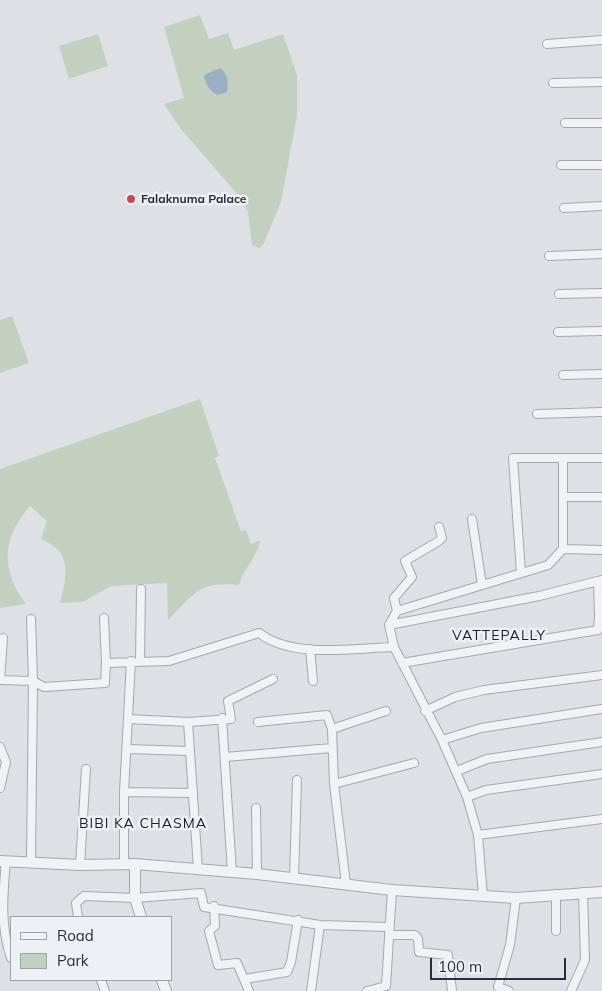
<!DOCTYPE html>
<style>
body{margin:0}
#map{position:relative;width:602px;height:991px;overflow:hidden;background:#dde1e6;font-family:Mulish,sans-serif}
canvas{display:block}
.legend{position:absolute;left:10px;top:916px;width:162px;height:65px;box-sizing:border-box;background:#edf0f4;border:1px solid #9ea3aa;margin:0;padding:6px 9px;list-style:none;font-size:15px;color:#282f3c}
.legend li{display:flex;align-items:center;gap:10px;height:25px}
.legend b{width:25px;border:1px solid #9ea3aa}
.scale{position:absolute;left:430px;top:958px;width:136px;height:22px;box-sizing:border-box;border:2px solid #282f3c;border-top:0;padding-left:6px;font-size:15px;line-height:18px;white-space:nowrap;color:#282f3c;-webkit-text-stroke:4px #edf0f4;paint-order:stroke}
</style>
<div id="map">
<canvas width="602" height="991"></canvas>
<ul class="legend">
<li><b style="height:6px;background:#f0f2f5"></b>Road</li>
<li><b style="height:14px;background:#c3d0bf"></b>Park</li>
</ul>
<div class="scale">100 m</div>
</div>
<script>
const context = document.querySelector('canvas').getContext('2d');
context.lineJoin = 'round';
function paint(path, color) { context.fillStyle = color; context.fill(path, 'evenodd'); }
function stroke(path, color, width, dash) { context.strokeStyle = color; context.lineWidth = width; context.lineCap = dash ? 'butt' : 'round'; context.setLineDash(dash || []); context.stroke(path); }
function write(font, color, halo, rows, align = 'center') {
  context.font = font + ' Mulish,sans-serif'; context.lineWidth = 5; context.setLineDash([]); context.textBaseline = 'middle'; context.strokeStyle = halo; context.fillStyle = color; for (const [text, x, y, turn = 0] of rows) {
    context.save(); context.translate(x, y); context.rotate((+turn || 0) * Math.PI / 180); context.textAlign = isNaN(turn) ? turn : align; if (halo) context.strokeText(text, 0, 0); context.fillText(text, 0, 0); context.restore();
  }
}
const green = new Path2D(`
 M200 15 209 39 228 33 234 50 283 34 297 75V116L281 202 263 245 259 248 252 245 248 212 238 195 180 128 164 104 184 98 164 27Z
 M98 34 108 66 69 79 59 46Z
 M12 316 29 363 0 373V320Z
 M200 399 219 456 215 458 241 531 246 530 251 544 260 540C257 558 244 568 239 585 197 581 195 594 168 620L167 583 111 586 83 602 60 603C64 587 71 564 58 550 53 545 46 542 41 539L47 521 30 506C2 538 0 569 26 604L0 608V469Z`);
const water = new Path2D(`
 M220 68C229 75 228 81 227 92L218 95C209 91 206 85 204 75Z`);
const minor = new Path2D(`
 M547 44 602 40
 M553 83 602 82
 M565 123H602
 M561 165H602
 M564 208 602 206
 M549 256 602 254
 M559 294 602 293
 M558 332 602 331
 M563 375 602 374
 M537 414 602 412
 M563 459V549
 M564 497H602
 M472 519 482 585
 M521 573 513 458H602
 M598 581 599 616
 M397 611 394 598 412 577 405 561 439 541 442 538 439 527
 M104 618 106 663
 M389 625 539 596 602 580
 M394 647 389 625 397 611 548 565 563 549 602 550
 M310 649 313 681
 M140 661 141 589
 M402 663 598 630 599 616 602 615
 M0 680 33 681 44 687 105 683 106 663 169 661 259 633C293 659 352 648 394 647L442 740 467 797 478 835 483 896
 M0 680 3 638
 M425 711 455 697 484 690 602 675
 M222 718 232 872
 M128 719 188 722 231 719 228 701 273 679
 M188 722 198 869
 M258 722 327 715 332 729 334 784 346 884
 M332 729 386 711
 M442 740 481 728 602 709
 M0 747 6 762 0 788
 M127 749 189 751
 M225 757 332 748
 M457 771 487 759 602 742
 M334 784 414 763
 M124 792 193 793
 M467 797 486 790 602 774
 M256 808 257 874
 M478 835 602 819
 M6 861C3 894 0 926 11 958
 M31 861 33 681 31 619
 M124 864V792L131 661
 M80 865 86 769
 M294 878 297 780
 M214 906 215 926 209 931 218 965 237 963 249 991
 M78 917 76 903 84 896 135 898 201 893 204 907 320 925 389 927
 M556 931V894
 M389 935H415L418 939 419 952 448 955 452 991
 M245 979 287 972 291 962 298 920
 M101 980 105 991
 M311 991 320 925
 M367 991 386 986 392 890
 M509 991 498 987 510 945 516 898
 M571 991 585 960 583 892`);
const tertiary = new Path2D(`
 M0 861 80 865 135 864 257 874 392 890 516 898 602 892
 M135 864V898L141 917
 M162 980 166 991`);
const markers = [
 [131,199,5,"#c5495c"]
];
const poiNames = [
 ["Falaknuma Palace",141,199]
];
const neighbourhoodNames = [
 ["VATTEPALLY",499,636],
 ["BIBI KA CHASMA",143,824]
];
paint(green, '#c3d0bf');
paint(water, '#9aafc4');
stroke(minor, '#a3a8b0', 10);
stroke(tertiary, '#a3a8b0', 12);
stroke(minor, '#f0f2f5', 8);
stroke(tertiary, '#f0f2f5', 10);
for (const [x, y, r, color] of markers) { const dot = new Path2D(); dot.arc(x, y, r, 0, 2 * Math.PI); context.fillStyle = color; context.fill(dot); stroke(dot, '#edf0f4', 2); }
write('bold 12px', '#282f3c', '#edf0f4', poiNames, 'left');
context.letterSpacing = '1px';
write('14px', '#1a202d', '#edf0f4', neighbourhoodNames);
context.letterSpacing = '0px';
</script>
